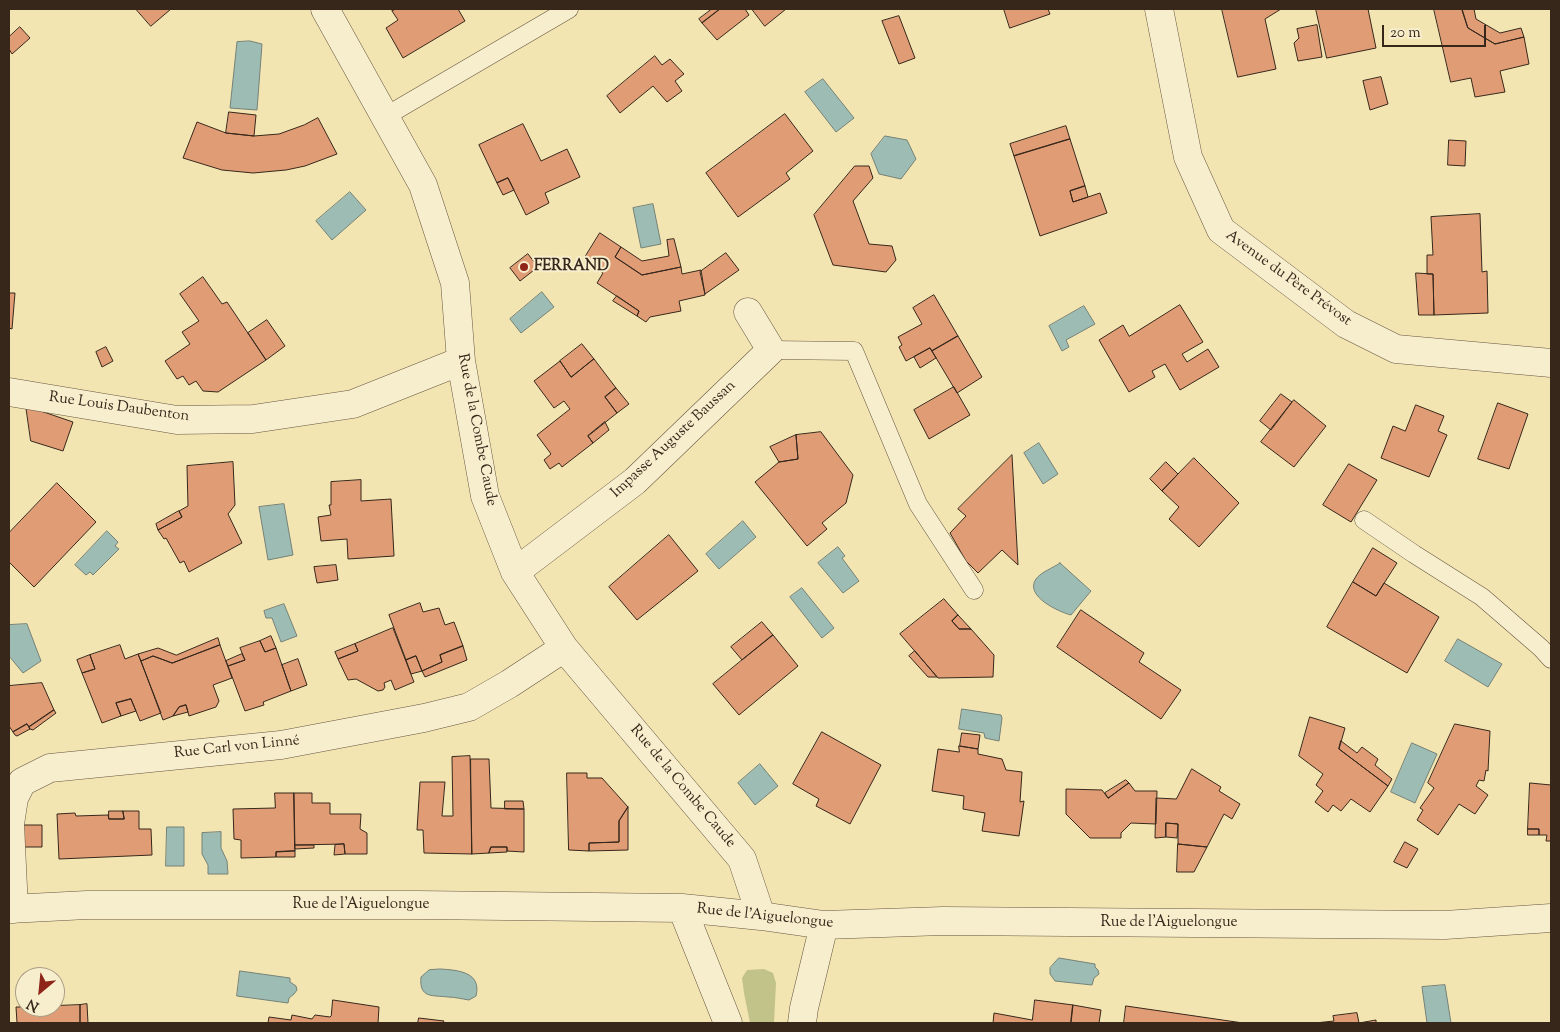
<!DOCTYPE html>
<meta charset="utf-8">
<style>
body{margin:0}
#map{position:relative;width:1560px;height:1032px;overflow:hidden;background:#f3e5b2;font-family:"Sorts Mill Goudy",serif}
canvas{display:block}
.frame{position:absolute;inset:0;border:10px solid #37271b;pointer-events:none}
.north{position:absolute;left:15px;top:967px;width:50px;height:50px;box-sizing:border-box;background:#f7eecd;border:1px solid #aa9e86;border-radius:50%;rotate:208deg;font-size:14px;font-weight:700;line-height:20px;text-align:center;color:#37271b}
.north::after{content:'';display:block;margin:auto;width:18px;height:22px;background:#8f2418;clip-path:polygon(50% 0,100% 100%,50% 72%,0 100%)}
.scale{position:absolute;left:1382px;top:25px;width:104px;height:22px;box-sizing:border-box;border:2px solid #37271b;border-top:0;padding-left:6px;font-size:15px;line-height:18px;white-space:nowrap;color:#37271b;-webkit-text-stroke:4px #f7eecd;paint-order:stroke}
</style>
<div id="map">
<canvas width="1560" height="1032"></canvas>
<div class="frame"></div>
<div class="north">N</div>
<div class="scale">20 m</div>
</div>
<script>
const context = document.querySelector('canvas').getContext('2d');
context.lineJoin = 'round';
function paint(path, color) { context.fillStyle = color; context.fill(path, 'evenodd'); }
function stroke(path, color, width, dash) { context.strokeStyle = color; context.lineWidth = width; context.lineCap = dash ? 'butt' : 'round'; context.setLineDash(dash || []); context.stroke(path); }
function write(font, color, halo, rows, align = 'center') {
  context.font = font + ' "Sorts Mill Goudy",serif'; context.lineWidth = 4; context.setLineDash([]); context.textBaseline = 'middle'; context.strokeStyle = halo; context.fillStyle = color; for (const [text, x, y, turn = 0] of rows) {
    context.save(); context.translate(x, y); context.rotate((+turn || 0) * Math.PI / 180); context.textAlign = isNaN(turn) ? turn : align; if (halo) context.strokeText(text, 0, 0); context.fillText(text, 0, 0); context.restore();
  }
}
const green = new Path2D(`
 M764 969 773 973 776 983 774 1023H750L744 993 742 978 747 970Z`);
const water = new Path2D(`
 M250 41 262 44 257 110 230 108 237 42Z
 M823 79 854 118 836 132 805 92Z
 M885 136 907 140 916 159 901 179 879 174 871 154Z
 M350 192 366 210 332 240 316 221Z
 M653 204 661 244 641 248 633 208Z
 M542 292 554 307 521 333 510 319Z
 M1084 306 1095 324 1066 340 1069 347 1062 351 1049 326Z
 M1039 443 1058 474 1043 484 1024 453Z
 M284 504 293 555 268 560 259 507Z
 M743 521 756 537 719 569 706 554Z
 M107 531 118 542 115 546 119 549 93 575 90 572 86 575 75 565Z
 M838 547 845 556 842 558 859 581 843 593 818 563Z
 M1060 563 1091 591 1071 615C1059 612 1024 596 1036 579 1041 572 1053 568 1060 563Z
 M802 588 834 628 822 638 790 597Z
 M284 604 297 636 281 642 272 618H266L264 611Z
 M27 624 41 661 23 673 9 656V625Z
 M1458 639 1502 664 1488 687 1445 661Z
 M962 709 1001 715 1002 718 999 741 985 738 984 733 959 729Z
 M1412 743 1437 754 1415 803 1391 792Z
 M760 764 778 786 755 805 738 783Z
 M167 827H184V866H166Z
 M221 832V848L227 861 228 874H208V865L202 854V833Z
 M1059 958 1095 964V967L1098 970 1099 974 1094 978 1092 985 1055 981 1050 974V968Z
 M440 969C458 970 482 972 476 996L469 1000C462 999 455 997 448 997 433 995 419 999 421 977L429 970Z
 M240 971 290 978V982L296 986 297 990 294 994 289 998 288 1003 237 996Z
 M1445 985 1451 1023H1427L1422 987Z`);
const building = new Path2D(`
 M136 9H171L151 26Z
 M397 9H458L465 21 403 58 386 28 398 20 392 11Z
 M712 9H720L702 23 699 19Z
 M720 9H745L749 15 717 40 702 23Z
 M752 9H786L765 26Z
 M1004 9H1048L1050 14 1010 28Z
 M1222 9H1281L1265 19 1276 69 1238 77Z
 M1316 9H1368L1376 48 1327 58Z
 M1434 9H1462L1468 28 1495 44 1524 37 1529 64 1500 71 1505 92 1475 97 1471 78 1451 82Z
 M1462 9H1474L1476 19 1500 33 1521 28 1524 37 1495 44 1468 28Z
 M899 16 915 58 899 64 882 21Z
 M1317 25 1322 57 1298 61 1294 43 1299 38 1297 29Z
 M20 27 30 38 12 54 9 49V37Z
 M655 56 662 65 670 59 684 74 675 81 682 91 667 102 653 86 620 113 607 96Z
 M1381 77 1388 104 1370 110 1363 81Z
 M229 112 256 115 254 136 226 133Z
 M785 114 813 151 786 173 790 179 738 217 706 173Z
 M318 118 337 154 305 166 286 170 253 173 222 170 183 158 197 122 226 133 254 136 279 134 304 125Z
 M523 124 541 161 567 149 580 177 545 193 549 203 526 215 508 178 497 183 479 145Z
 M1066 126 1070 139 1014 156 1010 144Z
 M1070 139 1085 186 1070 191 1073 202 1100 193 1107 213 1040 236 1014 156Z
 M1449 140 1466 141 1465 166 1448 165Z
 M855 166H869L873 178 853 201 869 244 892 246 896 260 886 272 833 265 814 215Z
 M508 178 514 190 503 195 497 183Z
 M1085 186 1088 197 1073 202 1070 191Z
 M1480 214 1482 272 1487 271 1488 313 1434 315 1433 274H1427V255H1433L1431 217Z
 M600 233 621 247 615 257 642 275 681 267 682 274 701 270 705 295 679 301 681 311 650 317 646 322 637 316 639 311 597 283 603 273 584 259Z
 M674 239 681 267 642 275 615 257 621 247 642 261 669 256 667 240Z
 M726 253 739 270 705 294 700 272Z
 M528 254 538 267 520 281 510 268Z
 M1416 273 1433 274 1434 315H1419Z
 M203 277 222 304 227 302 266 360 218 392 203 391 196 381 189 385 183 376 177 379 165 361 190 344 182 332 199 321 180 294Z
 M9 293H15L12 329 9 328Z
 M934 295 958 336 932 351 930 348 906 361 899 347 902 345 898 337 922 324 913 308Z
 M617 296 639 311 637 316 613 301Z
 M1180 305 1203 342 1182 354 1187 362 1208 349 1219 367 1180 390 1165 364 1152 371 1155 377 1129 392 1099 340 1123 325 1129 336Z
 M267 320 285 346 266 360 248 333Z
 M958 336 982 377 957 393 932 351Z
 M582 344 594 359 571 377 560 361Z
 M106 347 113 361 102 367 96 352Z
 M930 348 936 358 920 368 914 357Z
 M594 359 616 388 605 397 617 413 588 436 593 443 562 467 559 463 550 469 544 460 551 454 537 435 570 409 564 401 554 408 534 381 560 361 571 377Z
 M954 387 970 415 929 439 914 410Z
 M616 388 629 404 617 413 605 397Z
 M1281 394 1292 402 1271 430 1260 421Z
 M1294 400 1326 426 1294 467 1261 442Z
 M1498 403 1528 414 1509 469 1478 459Z
 M1416 405 1444 416 1438 431 1447 435 1429 477 1381 458 1393 426 1405 431Z
 M26 406 73 422 63 451 31 441Z
 M605 422 609 430 593 443 588 436Z
 M821 432 853 475 846 503 822 523 827 529 807 546 755 482 779 462 798 459 796 435Z
 M796 435 798 459 779 462 770 447Z
 M1012 455 1018 565 1002 550 978 573 966 561 950 533 966 516 958 509Z
 M1194 458 1239 503 1199 547 1169 519 1179 507 1162 491Z
 M233 462 235 505 228 514 242 543 189 572 184 561 180 563 166 538 164 539 158 530 182 517 179 511 188 506 187 466Z
 M1166 462 1178 474 1162 491 1150 479Z
 M1349 464 1377 480 1351 522 1323 505Z
 M361 480V501L391 499 394 556 348 559 347 539 321 541 318 517 331 515 329 505H331V482Z
 M57 483 96 522 34 587 9 562V533Z
 M179 511 182 517 158 530 156 524Z
 M669 535 698 571 637 620 609 587Z
 M1373 548 1397 563 1376 596 1353 582Z
 M336 565 338 580 317 583 314 567Z
 M1353 582 1376 596 1384 583 1439 617 1407 673 1327 627Z
 M944 599 958 615 952 621 959 629H971L994 655 993 677 938 678 900 634Z
 M420 603 423 612 439 608 445 625 454 622 463 646 440 655 442 662 422 671 416 656 406 660 389 615Z
 M1081 610 1144 653 1139 662 1181 690 1161 719 1057 647Z
 M958 615 971 629H959L952 621Z
 M762 622 773 635 742 660 731 647Z
 M393 628 414 682 395 690 391 680 384 683 385 687 383 690 378 691 356 679 348 680 338 659 358 651 355 644Z
 M773 635 798 666 739 715 713 684Z
 M271 636 276 648 265 652 260 641Z
 M218 638 220 645 172 663 153 656 141 661 138 654 158 648 176 655Z
 M260 641 265 652 276 648 291 691 263 702 264 705 245 711 228 666 245 660 240 648Z
 M355 644 358 651 338 659 335 652Z
 M120 645 125 659 138 654 161 713 140 721 131 699 116 703 121 716 102 723 82 673 95 669 90 655Z
 M220 645 232 678 213 685 219 701 216 707 189 716 186 705 179 707 173 716 163 720 141 661 153 656 172 663Z
 M463 646 467 660 425 677 422 671 442 662 440 655Z
 M915 651 937 677H928L909 656Z
 M242 654 245 660 228 666 226 661Z
 M90 655 95 669 82 673 77 660Z
 M416 656 422 671 411 674 406 660Z
 M298 659 307 685 291 691 282 665Z
 M42 683 54 710 29 727 27 724 13 732 9 726V686Z
 M131 699 136 711 121 716 116 703Z
 M186 705 188 712 173 716 179 707Z
 M54 710 56 713 33 730 30 729 29 727Z
 M1310 717 1345 728 1339 749 1388 786 1370 812 1351 799 1341 811 1333 805 1328 812 1315 802 1323 791 1316 785 1323 774 1299 756Z
 M27 724 30 729 17 736 15 735 13 732Z
 M1455 724 1490 731 1488 771 1486 770 1484 781 1479 780 1476 786 1488 795 1475 814 1459 804 1438 835 1417 820 1423 810 1420 808 1434 788 1428 783Z
 M822 732 881 765 850 824 816 806 819 799 793 784Z
 M962 733 980 735 978 749 960 746Z
 M1341 741 1357 753 1362 747 1378 759 1375 765 1392 779 1388 786 1339 749Z
 M959 746 978 749V754L1002 759 1006 770 1022 772 1020 802 1024 801 1019 836 982 831 985 813 963 809 964 796 932 791 938 749 959 752Z
 M470 756 472 854 424 853 423 830H417L420 782H445L442 816H453L452 757Z
 M471 759H489L491 808 524 809V852L507 851V847H491L489 853 472 854Z
 M1192 769 1221 787 1219 791 1240 804 1232 819 1224 814 1207 847 1178 844V824L1166 823V837L1155 838 1156 798 1176 799Z
 M567 773H587V778H602L628 807 619 821V842L589 843V851L569 850Z
 M1126 780 1129 783 1108 798 1105 793Z
 M1129 783 1135 791H1157L1156 824 1131 823 1121 833V838H1090L1066 814V789L1102 790 1108 798Z
 M1530 783 1551 785V841H1546L1547 835H1539V829H1528Z
 M275 793H294L295 851 276 852V857L241 858V840L234 839 233 809 275 808Z
 M294 793H312V803H330V814H361L360 829 367 833V854H345L344 844 295 845Z
 M505 801H523L524 809H505Z
 M628 807V850L589 851V843L619 842V821Z
 M109 811H123L124 819H109Z
 M123 811H139V829H151L152 855 59 859 57 814 75 813 76 816 108 815 109 819H124Z
 M1166 823 1178 824 1177 838 1166 837Z
 M24 825H42V847H23Z
 M1528 829H1539V835H1528Z
 M1405 842 1418 849 1407 868 1394 862Z
 M344 844 345 854 334 855 335 845Z
 M1178 844 1207 847 1194 872H1177Z
 M295 845H314V848L295 849Z
 M491 847H507V852L489 853Z
 M295 851V857H276V852Z
 M333 1000 379 1007 378 1023H268L269 1017 291 1020 292 1015 312 1019 315 1015 330 1017 331 1016Z
 M1035 1000 1073 1005 1071 1023H993L994 1013 1032 1020Z
 M87 1004 88 1023H80V1005Z
 M80 1005V1023H17L16 1007H55V1006Z
 M1073 1005 1101 1010 1099 1023H1071Z
 M1126 1006 1188 1015 1243 1023H1124Z
 M1357 1013 1359 1023 1376 1020V1023H1315L1334 1021 1333 1016Z
 M419 1018 444 1021 443 1023H418Z`);
const service = new Path2D(`
 M386 116 569 9
 M771 350 854 351 918 504 974 590
 M1364 520 1414 554 1482 597 1541 648 1551 659`);
const minor = new Path2D(`
 M325 9 423 185 455 283 461 361 485 496 515 572 564 648 742 859 761 916
 M1159 9 1188 157 1221 230 1346 324 1396 349 1551 363
 M9 392 177 420 253 419 353 404 461 361
 M515 572 635 481 771 350 748 312
 M682 908 728 1023
 M9 909 87 905H417L682 908 761 916 824 925 943 921 1445 925 1551 918
 M14 909 10 824 14 798 22 782 50 768 281 745 424 718 469 707 509 684 564 648
 M802 1023 804 1008 824 925`);
const markers = [
 [524,267,5,"#8f2418"]
];
const poiNames = [
 ["FERRAND",534,267]
];
const streetNames = [
 ["Avenue du Père Prévost",1288,279,36],
 ["Rue Louis Daubenton",119,408,8],
 ["Rue de la Combe Caude",476,430,79],
 ["Impasse Auguste Baussan",674,440,-43],
 ["Rue Carl von Linné",237,748,-6],
 ["Rue de la Combe Caude",682,787,50],
 ["Rue de l'Aiguelongue",361,905],
 ["Rue de l'Aiguelongue",765,917,6],
 ["Rue de l'Aiguelongue",1169,923]
];
paint(green, '#c1c388');
paint(water, '#9dbdb4');
stroke(water, '#748177', 1);
paint(building, '#e09d75');
stroke(building, '#37271b', 1);
stroke(service, '#665641', 19);
stroke(minor, '#665641', 29);
stroke(service, '#f7eecd', 18);
stroke(minor, '#f7eecd', 28);
for (const [x, y, r, color] of markers) { const dot = new Path2D(); dot.arc(x, y, r, 0, 2 * Math.PI); context.fillStyle = color; context.fill(dot); stroke(dot, '#f7eecd', 2); }
write('bold 15px', '#37271b', '#f7eecd', poiNames, 'left');
write('15px', '#37271b', '#f7eecd', streetNames);
</script>
